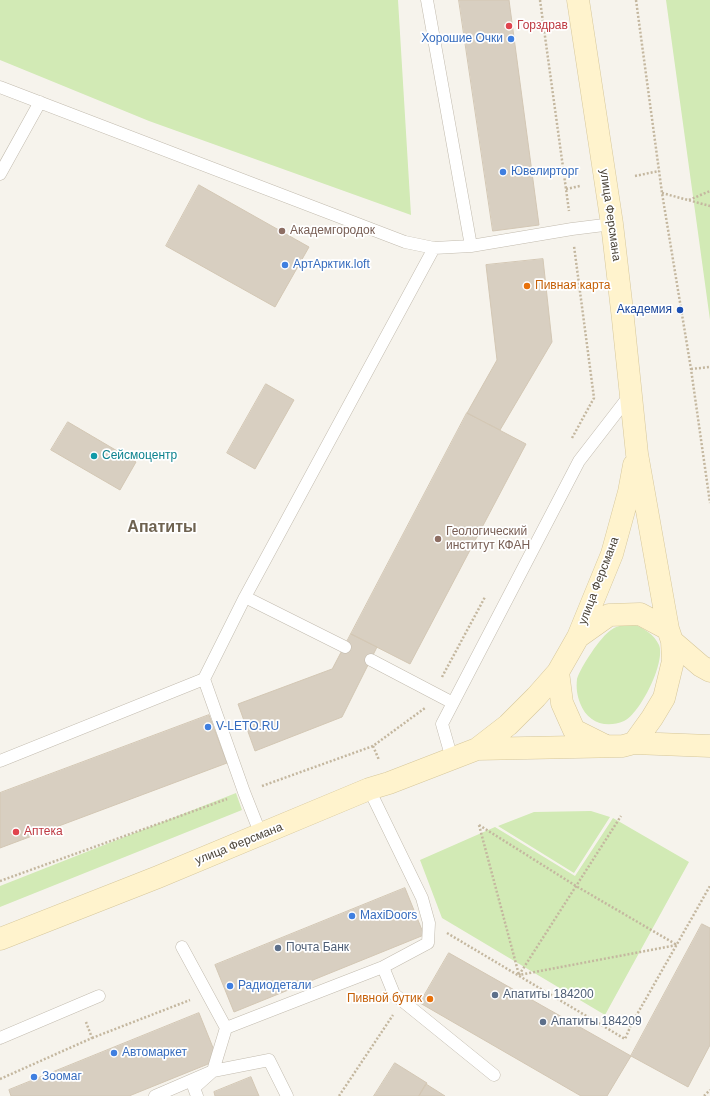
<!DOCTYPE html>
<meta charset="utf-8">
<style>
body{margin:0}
canvas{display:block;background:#f6f3ec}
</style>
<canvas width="710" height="1096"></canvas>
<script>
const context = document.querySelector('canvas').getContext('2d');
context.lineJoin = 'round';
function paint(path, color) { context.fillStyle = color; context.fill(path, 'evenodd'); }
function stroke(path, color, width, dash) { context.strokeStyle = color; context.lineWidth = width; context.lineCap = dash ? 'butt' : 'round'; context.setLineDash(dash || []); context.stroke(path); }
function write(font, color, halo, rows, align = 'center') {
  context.font = font + ' Helvetica,sans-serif'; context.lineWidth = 3.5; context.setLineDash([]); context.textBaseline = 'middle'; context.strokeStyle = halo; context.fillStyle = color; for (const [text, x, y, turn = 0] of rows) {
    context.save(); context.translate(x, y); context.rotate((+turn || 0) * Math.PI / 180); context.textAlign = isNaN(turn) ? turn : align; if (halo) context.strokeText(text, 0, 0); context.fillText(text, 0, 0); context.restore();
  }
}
const green = new Path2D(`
 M0 0H398L411 215 149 121 0 60Z
 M666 0H710V320Z
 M634 624C644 629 654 634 659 645 666 662 640 714 624 721 605 729 587 722 580 703 577 695 576 688 577 679 580 668 601 636 611 630 618 625 625 625 634 624Z
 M236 793 242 810 0 907V886Z
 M591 811 610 817 574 873 498 826 534 812Z
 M613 818 689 862 605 1015 442 918 420 860 495 827 575 876Z`);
const building = new Path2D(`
 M459 0H509L539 225 493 231Z
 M199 185 309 247 275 307 166 246Z
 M543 259 552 342 500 430 467 413 497 360 486 265Z
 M266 384 294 400 255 469 227 453Z
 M467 413 526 444 410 664 351 634Z
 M68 422 136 462 120 490 51 450Z
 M351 634 377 647 342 717 255 751 238 704 332 669Z
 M209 715 227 763 0 848V793Z
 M405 888 424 935 234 1012 215 965Z
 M702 924 710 928V1045L688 1087 631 1056Z
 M449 953 631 1056 607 1096H581L420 1003Z
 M199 1013 218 1060 129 1096H11L9 1090Z
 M395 1063 427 1083 419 1096H374Z
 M251 1077 259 1096H215L214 1092Z
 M426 1084 445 1096H419Z`);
const path = new Path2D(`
 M540 0 569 211
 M636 0 662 193 691 369 710 503
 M635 176 659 171
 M566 189 580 186
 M662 193 710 206
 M689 200 710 191
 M691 369 710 367
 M572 438 594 398 574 246
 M442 677 485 597
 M373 746 379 760
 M262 786 373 746 425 708
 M479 825 576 886 677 945 519 975
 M479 825 519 975
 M0 881 227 799
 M447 933 625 1039 631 1025 710 886
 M519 975 621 816
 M92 1038 190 1000
 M0 1079 92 1038 86 1022
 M339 1096 393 1015
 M704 1096 710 1090`);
const lane = new Path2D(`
 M427 0 471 246
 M0 87 405 242 434 248 471 246 572 229 612 224
 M0 174 40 102
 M245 597 345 647
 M371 660 453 703
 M204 679 244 792 261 835
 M452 759 442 724 579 461 630 395
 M0 761 204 679 245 597 434 248
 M182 947 226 1028
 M383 967 394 994 494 1075
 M0 1038 99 996
 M155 1096 213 1071 226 1028 383 967 428 943 429 923 422 898 369 789
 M197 1096 194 1088 213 1071 269 1060 287 1096`);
const secondary = new Path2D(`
 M578 0 612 224 623 319 637 454 668 629 672 641 673 661 664 698 652 718 634 743
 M578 637 612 554 629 492 634 465
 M672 641 701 666 710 671
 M558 672 562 703 574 730 604 745
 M477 749 623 746 634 743 710 746
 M0 939 158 877 369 789 389 783 477 749 508 725 536 697 558 672 578 637 609 615 640 614 668 629`);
const markers = [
 [509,26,4,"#e0444e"],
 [511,39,4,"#3f7fe0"],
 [503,172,4,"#3f7fe0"],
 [282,231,4,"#8d6e63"],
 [285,265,4,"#3f7fe0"],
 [527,286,4,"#e8710a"],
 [680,310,4,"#1a4fb4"],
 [94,456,4,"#0f9aa8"],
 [438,539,4,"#8d6e63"],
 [208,727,4,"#3f7fe0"],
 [16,832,4,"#e0444e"],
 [352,916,4,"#3f7fe0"],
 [278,948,4,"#5c6f8a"],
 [230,986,4,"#3f7fe0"],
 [495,995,4,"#5c6f8a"],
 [430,999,4,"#e8710a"],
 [543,1022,4,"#5c6f8a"],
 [114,1053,4,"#3f7fe0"],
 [34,1077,4,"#3f7fe0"]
];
const healthNames = [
 ["Горздрав",517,26],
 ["Аптека",24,832]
];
const shopNames = [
 ["Хорошие Очки",503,39,"right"],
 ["Ювелирторг",511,172],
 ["АртАрктик.loft",293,265],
 ["V-LETO.RU",216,727],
 ["MaxiDoors",360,916],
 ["Радиодетали",238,986],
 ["Автомаркет",122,1053],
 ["Зоомаг",42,1077]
];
const streetNames = [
 ["улица Ферсмана",610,215,82],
 ["улица Ферсмана",599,581,-69],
 ["улица Ферсмана",239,844,-22]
];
const educationNames = [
 ["Академгородок",290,231],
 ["Геологический",446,532],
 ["институт КФАН",446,546]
];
const foodNames = [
 ["Пивная карта",535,286],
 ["Пивной бутик",422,999,"right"]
];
const transitNames = [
 ["Академия",672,310]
];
const cultureNames = [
 ["Сейсмоцентр",102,456]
];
const serviceNames = [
 ["Почта Банк",286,948],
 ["Апатиты 184200",503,995],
 ["Апатиты 184209",551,1022]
];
const districtNames = [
 ["Апатиты",162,528]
];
paint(green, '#d2eab5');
paint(building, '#d8cfc1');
stroke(building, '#d3c7b4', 1);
stroke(lane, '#c2bbae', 13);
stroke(secondary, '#d6c79b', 23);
stroke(path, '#c4b79f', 2.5, [2, 2]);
stroke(lane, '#fff', 12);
stroke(secondary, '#fff3cd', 22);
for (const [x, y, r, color] of markers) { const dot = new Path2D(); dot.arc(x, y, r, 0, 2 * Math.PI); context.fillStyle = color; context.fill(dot); stroke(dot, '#fff', 1.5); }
write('12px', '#be3a42', '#fff', healthNames, 'left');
write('12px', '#366cbe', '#fff', shopNames, 'left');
write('12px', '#4b4439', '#fff', streetNames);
write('12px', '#785e54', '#fff', educationNames, 'left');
write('12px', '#c56008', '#fff', foodNames, 'left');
write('12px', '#164399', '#fff', transitNames, 'right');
write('12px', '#0d838f', '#fff', cultureNames, 'left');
write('12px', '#4e5e75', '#fff', serviceNames, 'left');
write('bold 16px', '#6e6250', '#fff', districtNames);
</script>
